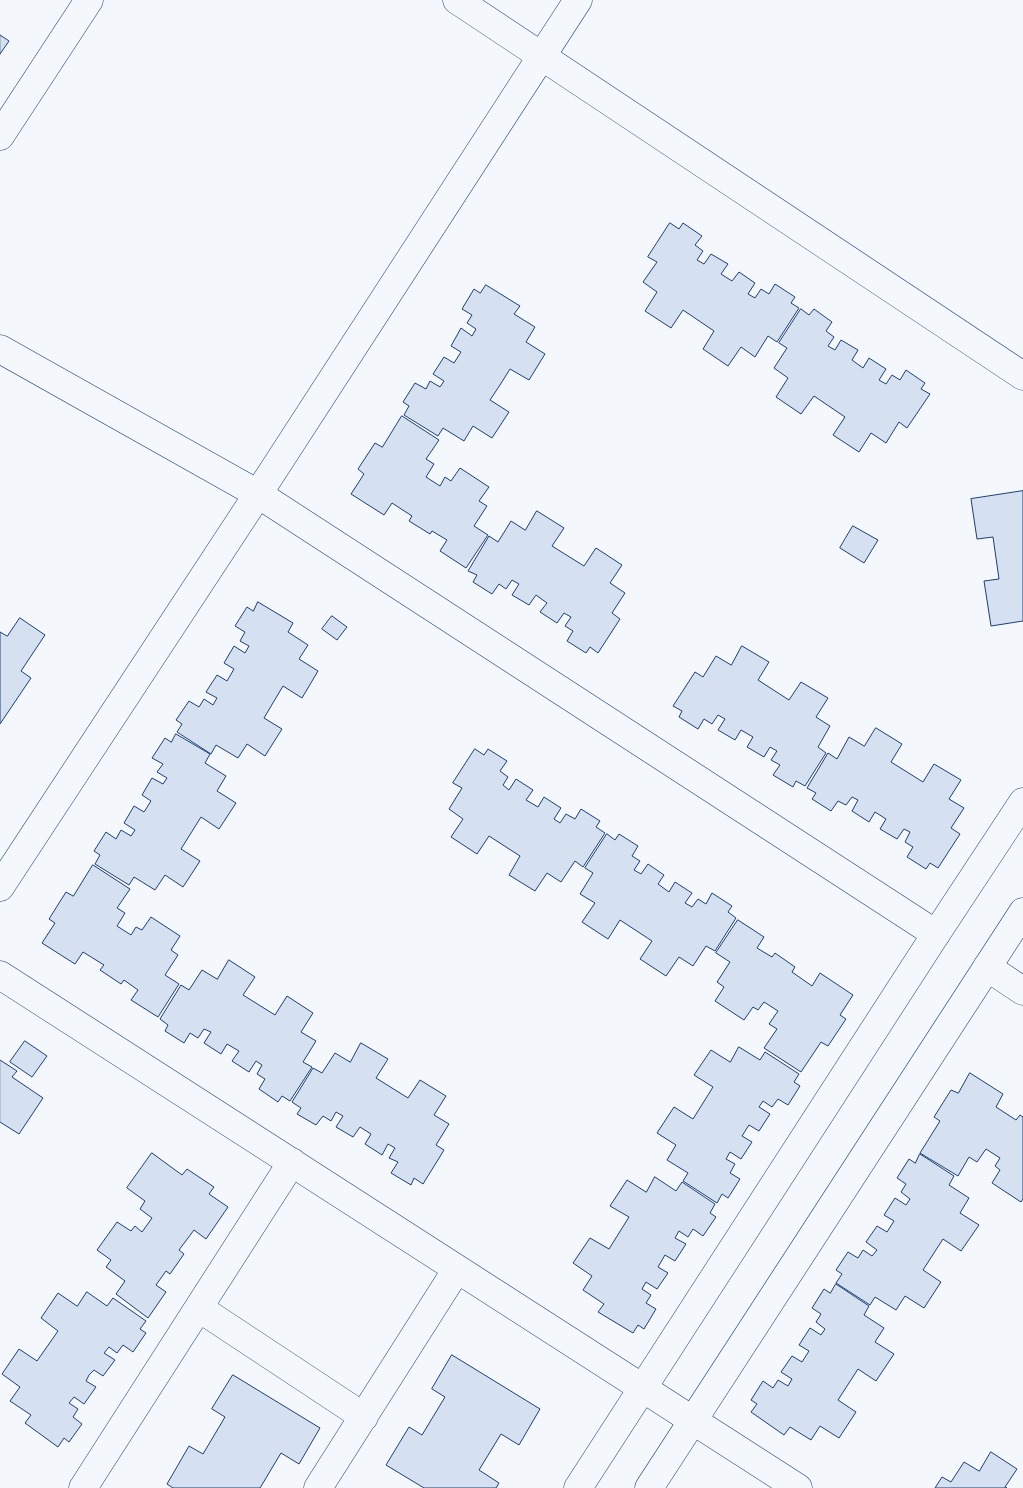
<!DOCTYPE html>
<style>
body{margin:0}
canvas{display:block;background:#f4f7fb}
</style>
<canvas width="1023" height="1488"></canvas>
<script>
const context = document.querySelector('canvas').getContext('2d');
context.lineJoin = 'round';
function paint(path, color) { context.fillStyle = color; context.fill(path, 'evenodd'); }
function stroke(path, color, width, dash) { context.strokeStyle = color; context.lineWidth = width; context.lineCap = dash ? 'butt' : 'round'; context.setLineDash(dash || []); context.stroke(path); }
const building = new Path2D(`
 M0 35 9 41 0 54Z
 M670 223 679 229 683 223 702 236 695 245 703 251 697 260 704 264 711 254 728 264 721 274 732 281 739 272 755 283 748 294 755 298 761 289 769 294 775 284 795 297 791 303 799 308 777 342 768 336 755 357 741 347 728 366 703 349 714 331 683 310 671 328 645 311 657 292 643 282 657 262 648 257Z
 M486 285 520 306 514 314 535 327 526 342 545 354 529 380 510 369 500 385 490 400 509 412 492 438 473 426 464 441 443 428 438 436 404 415 409 406 403 402 415 383 426 389 430 381 440 387 444 381 433 374 444 357 454 363 461 352 451 346 461 328 472 336 476 329 467 323 472 315 462 309 474 289 480 293Z
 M801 309 809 315 814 309 832 322 826 331 834 337 828 346 835 350 841 340 858 350 852 360 863 368 869 358 886 369 879 380 886 384 892 375 900 380 906 370 925 383 921 389 930 394 907 428 899 422 886 443 871 433 859 452 833 435 845 417 814 396 801 414 776 397 788 378 774 368 787 348 779 343Z
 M402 416 439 440 426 459 434 464 426 477 440 486 445 477 451 481 460 468 489 487 479 501 487 506 474 526 488 535 466 568 440 551 447 540 432 531 430 534 409 521 412 516 392 503 384 515 351 494 364 474 358 469 375 443 382 447Z
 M1023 491V621L991 626 984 581 999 579 993 537 977 539 971 499Z
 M537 511 564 528 552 546 584 566 596 548 622 565 610 583 625 593 612 613 620 619 598 653 590 647 586 653 567 641 573 631 565 626 571 617 564 613 557 623 540 612 547 603 536 595 529 605 512 595 519 584 512 580 506 589 499 584 492 594 473 582 477 575 468 571 489 536 498 542 511 521 525 530Z
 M853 526 878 540 864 563 840 548Z
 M258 602 293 623 288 632 308 645 299 659 318 671 302 698 283 686 264 718 282 729 265 756 247 744 238 758 216 745 211 754 177 732 182 724 176 720 189 701 199 707 204 699 213 705 217 698 206 692 217 675 227 681 234 669 224 663 234 646 245 653 249 646 240 641 245 632 235 626 247 607 253 611Z
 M332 616 347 627 337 640 322 629Z
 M20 618 45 635 21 671 31 678 0 724V632L7 636Z
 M742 646 769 662 758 680 789 700 801 682 828 698 816 717 830 726 818 747 826 753 805 786 796 781 793 787 773 775 780 765 771 760 777 751 770 747 764 757 747 747 753 737 741 730 735 740 718 730 725 719 718 715 712 724 704 719 698 729 679 717 682 711 673 706 695 672 703 677 716 656 731 665Z
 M876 728 902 744 891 762 923 782 934 764 961 780 949 799 964 808 951 828 960 834 938 868 930 863 926 869 907 857 913 847 905 842 910 832 904 829 897 839 880 829 886 819 875 812 869 822 852 811 858 800 852 797 846 805 838 801 831 811 812 799 816 793 807 788 828 753 837 759 849 737 864 746Z
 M176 734 210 754 205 763 226 776 217 791 236 803 219 829 201 817 181 849 200 861 183 887 165 875 155 890 134 877 129 885 95 864 100 855 94 851 106 832 116 839 121 830 131 836 135 830 124 823 134 806 144 812 151 801 142 795 152 778 163 784 167 778 157 772 163 764 152 758 165 738 171 742Z
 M475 749 484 755 488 749 507 761 500 771 508 777 503 785 509 790 516 779 533 790 526 800 538 807 544 797 561 808 554 819 560 823 566 814 575 819 581 809 600 821 596 827 605 833 583 867 575 861 561 882 547 873 535 891 509 875 520 856 489 836 477 854 451 837 463 819 449 809 462 788 453 783Z
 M607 834 615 840 619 834 638 846 632 856 640 861 634 870 641 874 648 864 664 875 658 884 669 892 675 882 692 893 685 903 692 907 698 899 706 904 712 893 732 906 728 912 736 918 715 951 706 946 693 966 679 957 666 976 640 959 652 941 620 920 608 939 582 922 595 903 580 894 593 873 585 868Z
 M93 865 130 889 117 908 125 913 117 926 131 935 136 927 142 930 151 917 180 936 171 950 178 955 165 975 179 984 158 1017 131 1000 138 990 124 980 121 984 100 970 104 965 83 952 75 964 42 943 55 923 49 919 66 892 73 896Z
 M738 920 764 937 757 948 772 957 775 953 795 967 792 972 812 986 820 973 853 995 840 1015 846 1019 828 1046 821 1042 801 1072 764 1048 777 1029 769 1024 778 1011 764 1002 758 1010 753 1007 744 1020 715 1001 724 987 717 982 730 962 716 953Z
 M229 960 255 977 243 995 275 1015 287 996 313 1013 301 1032 316 1041 303 1062 312 1067 290 1101 282 1096 278 1102 259 1089 265 1079 257 1074 262 1065 256 1061 249 1072 232 1061 239 1051 227 1044 221 1054 204 1043 211 1032 204 1029 198 1038 190 1033 184 1043 165 1031 168 1025 160 1019 181 985 189 990 202 970 217 979Z
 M25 1041 47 1056 32 1077 10 1062Z
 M361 1043 388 1059 376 1078 408 1098 420 1080 446 1096 434 1115 449 1124 436 1145 444 1150 423 1184 414 1178 411 1185 391 1173 398 1162 389 1158 395 1148 388 1144 382 1155 365 1144 371 1134 360 1127 353 1137 336 1127 343 1116 336 1112 331 1121 323 1116 316 1125 297 1114 301 1108 292 1102 313 1068 322 1073 335 1053 350 1062Z
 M739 1047 760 1060 765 1052 799 1074 794 1082 800 1086 788 1105 778 1099 772 1107 763 1101 759 1107 770 1114 759 1131 749 1125 742 1136 752 1142 741 1159 730 1152 726 1159 735 1164 730 1173 740 1179 728 1198 722 1194 717 1203 683 1181 688 1173 667 1160 676 1145 657 1133 674 1107 693 1119 713 1087 694 1075 711 1050 730 1062Z
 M0 1060 17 1071 12 1077 43 1098 19 1134 0 1122Z
 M970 1073 1003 1094 996 1107 1016 1120 1020 1115 1023 1117V1199L1021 1202 992 1183 1000 1170 995 1166 1000 1158 986 1149 977 1162 969 1157 958 1176 920 1153 940 1121 934 1117 951 1090 958 1093Z
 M152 1153 182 1175 187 1169 214 1187 209 1194 228 1207 206 1239 194 1230 179 1250 184 1254 170 1274 166 1271 156 1285 166 1292 148 1318 116 1294 125 1281 106 1267 111 1260 97 1250 117 1222 131 1231 135 1226 142 1232 152 1218 140 1209 145 1201 127 1188Z
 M920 1154 954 1176 949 1185 969 1198 960 1213 979 1225 961 1251 943 1239 923 1270 941 1282 924 1308 905 1296 896 1310 875 1297 870 1305 836 1283 842 1274 836 1270 848 1252 858 1258 863 1250 872 1256 877 1250 866 1242 877 1226 887 1232 894 1221 884 1215 895 1198 906 1205 910 1199 901 1192 906 1184 897 1178 909 1159 915 1163Z
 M655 1177 676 1191 682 1182 715 1204 710 1213 716 1217 703 1236 693 1229 688 1237 679 1231 675 1238 686 1244 675 1261 665 1255 658 1267 668 1273 657 1289 646 1282 642 1289 651 1295 646 1303 656 1309 644 1329 638 1325 633 1333 598 1312 604 1304 583 1290 592 1276 573 1263 590 1238 609 1249 629 1217 610 1206 627 1180 646 1192Z
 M836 1284 869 1306 864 1315 884 1328 875 1342 894 1354 876 1381 858 1369 838 1400 856 1412 839 1438 820 1426 811 1440 790 1427 784 1435 751 1412 757 1404 751 1400 763 1381 773 1388 778 1380 788 1386 792 1379 781 1372 792 1356 802 1362 809 1351 799 1345 810 1328 821 1335 825 1329 816 1322 821 1314 812 1308 824 1289 830 1293Z
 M87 1292 107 1306 113 1298 146 1321 140 1329 146 1333 133 1352 123 1345 117 1353 109 1347 104 1353 115 1360 103 1376 94 1370 89 1375 86 1381 96 1387 84 1404 74 1397 69 1403 78 1409 73 1417 82 1424 69 1442 64 1438 58 1447 25 1423 31 1415 10 1401 20 1387 2 1374 19 1349 37 1361 58 1331 41 1318 58 1293 77 1306Z
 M452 1355 540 1409 519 1445 501 1434 479 1470 499 1483 496 1488H424L386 1465 409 1427 422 1435 445 1397 432 1389Z
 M233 1375 320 1428 299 1464 281 1453 260 1488H173L167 1484 189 1446 203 1454 225 1417 212 1409Z
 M991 1452 1017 1469 1005 1487 1007 1488H935L942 1477 951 1482 964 1462 979 1471Z`);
const minor = new Path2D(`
 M457 0 1023 376
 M0 136 89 0
 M0 349 258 494 936 934
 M0 887 258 494 578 0
 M987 967 1023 991
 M0 975 798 1488
 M199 1308 364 1417
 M83 1488 292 1162
 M318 1488 457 1269`);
const tertiary = new Path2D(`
 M578 1488 936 934 1023 802
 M649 1488 1023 912`);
paint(building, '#d5e0f0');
stroke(building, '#1d3f73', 1);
stroke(minor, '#1d3f73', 29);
stroke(tertiary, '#1d3f73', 29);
stroke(minor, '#f4f7fb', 28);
stroke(tertiary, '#f4f7fb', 28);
</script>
